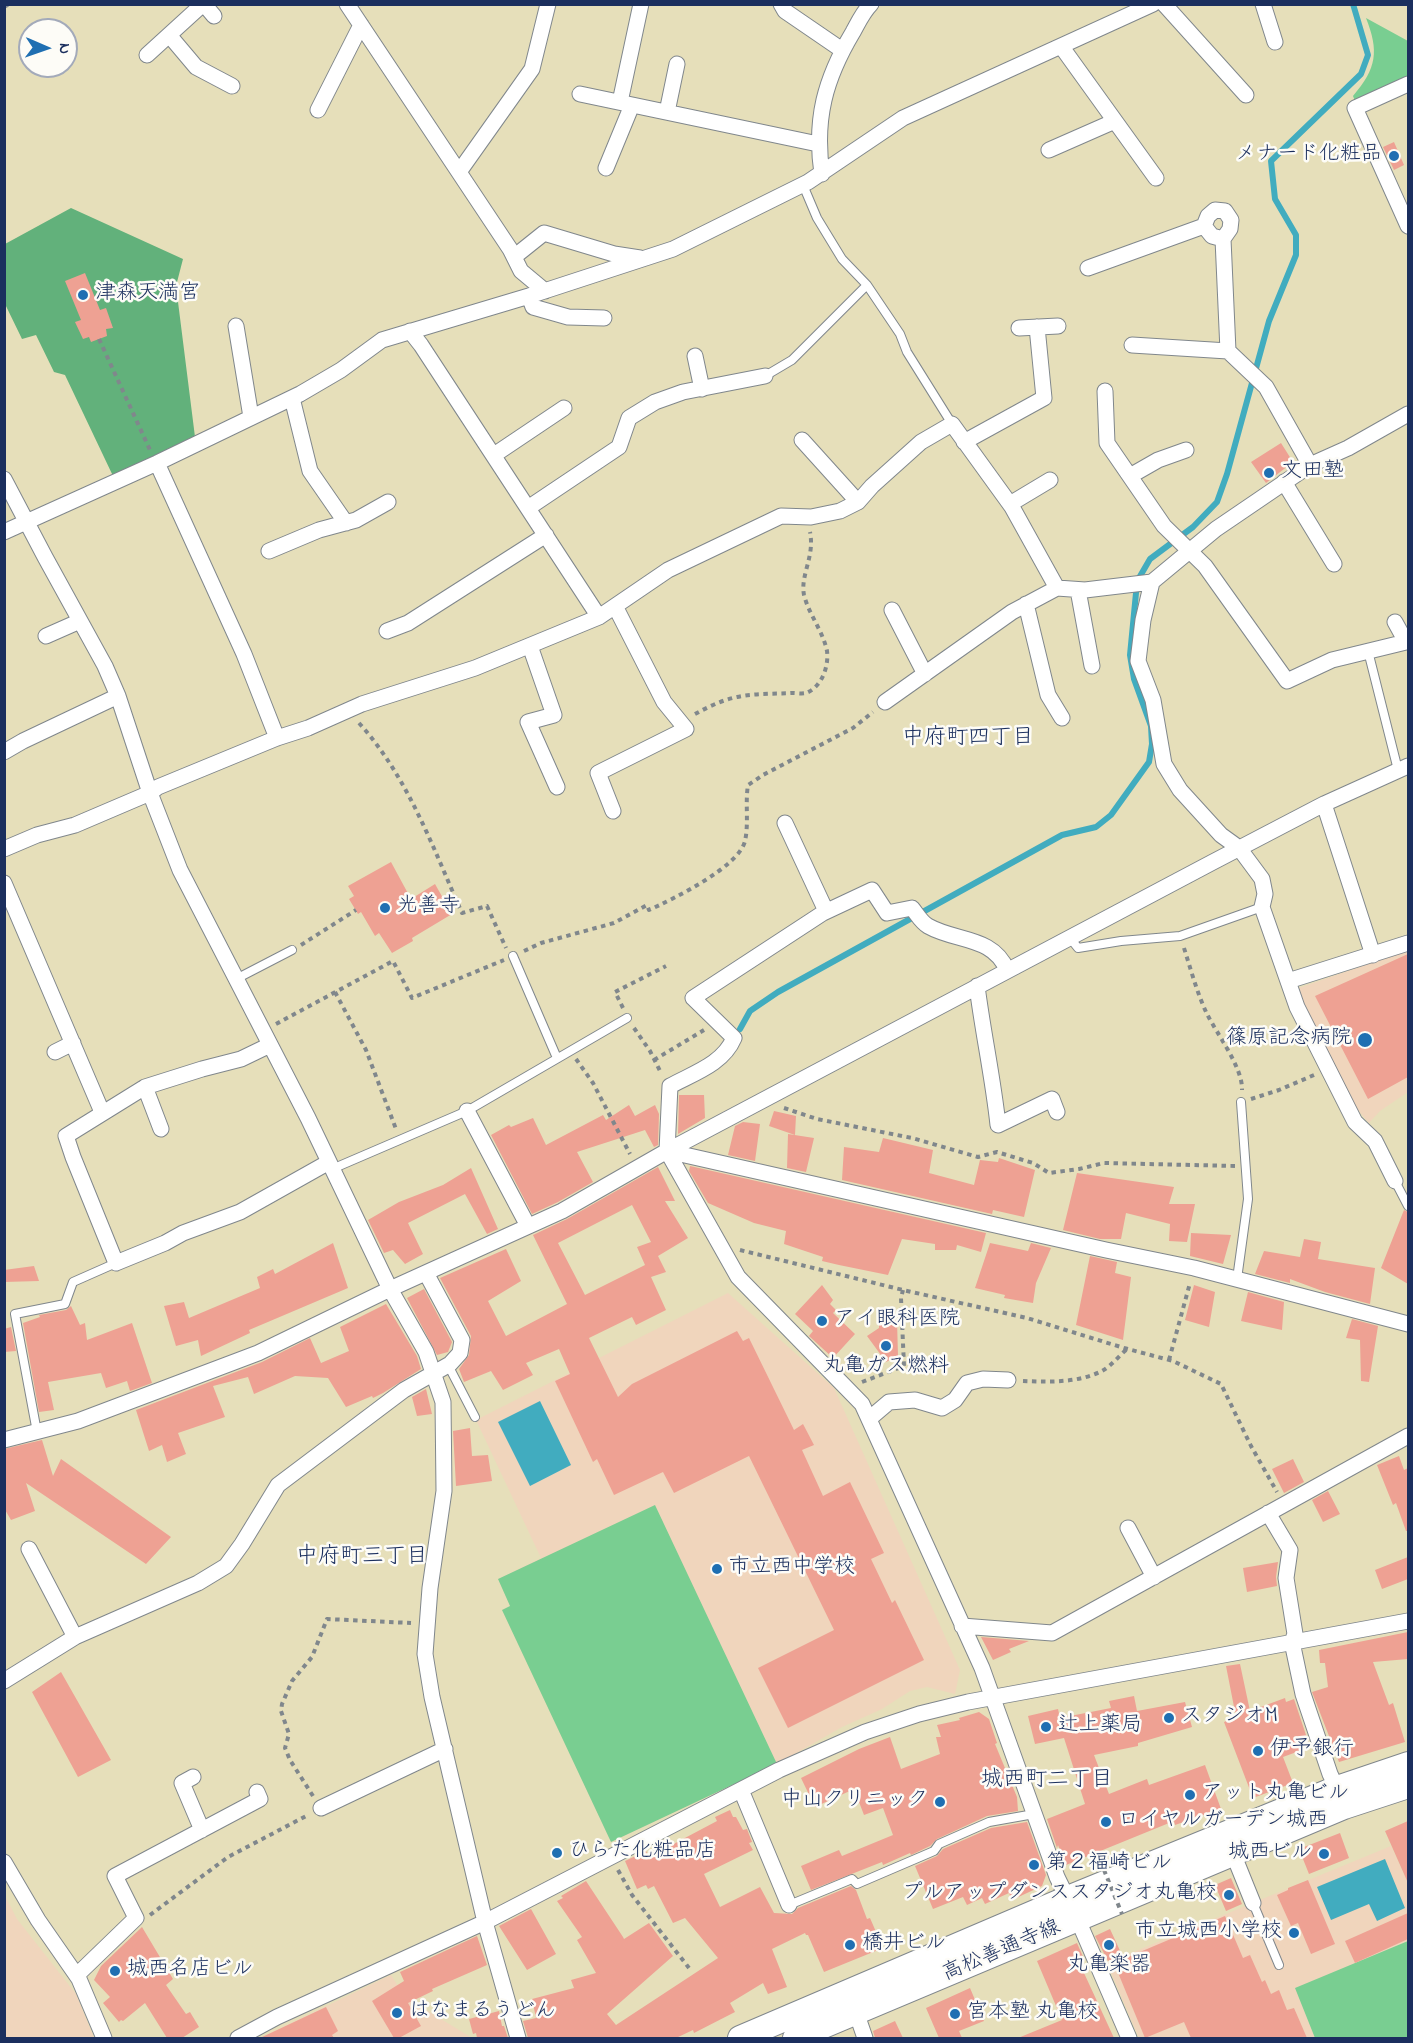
<!DOCTYPE html>
<meta charset="utf-8">
<style>
body{margin:0}
#map{position:relative;width:1413px;height:2043px;overflow:hidden;background:#e6dfba;font-family:"Indie Flower",sans-serif}
canvas{display:block}
.frame{position:absolute;inset:0;border:6px solid #1b2f5e;pointer-events:none}
.north{position:absolute;left:18px;top:18px;width:60px;height:60px;box-sizing:border-box;background:#fdfcf7;border:2px solid #a3aaba;border-radius:50%;rotate:92deg;font-size:16px;font-weight:700;line-height:24px;text-align:center;color:#1b2f5e}
.north::after{content:'';display:block;margin:auto;width:21px;height:27px;background:#1f6fb2;clip-path:polygon(50% 0,100% 100%,50% 72%,0 100%)}
</style>
<div id="map">
<canvas width="1413" height="2043"></canvas>
<div class="frame"></div>
<div class="north">N</div>
</div>
<script>
const context = document.querySelector('canvas').getContext('2d');
context.lineJoin = 'round';
function paint(path, color) { context.fillStyle = color; context.fill(path, 'evenodd'); }
function stroke(path, color, width, dash) { context.strokeStyle = color; context.lineWidth = width; context.lineCap = dash ? 'butt' : 'round'; context.setLineDash(dash || []); context.stroke(path); }
function write(font, color, halo, rows, align = 'center') {
  context.font = font + ' "Indie Flower","Klee One",sans-serif'; context.lineWidth = 5; context.setLineDash([]); context.textBaseline = 'middle'; context.strokeStyle = halo; context.fillStyle = color; for (const [text, x, y, turn = 0] of rows) {
    context.save(); context.translate(x, y); context.rotate((+turn || 0) * Math.PI / 180); context.textAlign = isNaN(turn) ? turn : align; if (halo) context.strokeText(text, 0, 0); context.fillText(text, 0, 0); context.restore();
  }
}
const built = new Path2D(`
 M1408 950V1092L1380 1111 1369 1123 1357 1109 1296 989Z
 M728 1293 834 1388 960 1670 955 1694 927 1687 910 1691 882 1709 842 1727 777 1764 611 1842 502 1610 510 1606 498 1579 541 1558 476 1420Z
 M1391 1846 1408 1883V2038H1139L1107 1963Z
 M5 1896 17 1919 76 1994 94 2038 5 2037Z
 M391 1975 405 1997 472 2038H260Z`);
const green = new Path2D(`
 M1366 18 1408 41V77L1355 101 1353 96C1377 68 1379 51 1366 18Z
 M655 1505 777 1764 611 1842 502 1610 510 1606 498 1579Z
 M1408 1941V2038H1315L1295 1988Z`);
const forest = new Path2D(`
 M71 208 183 259 176 286 195 437 113 476 65 375 54 372 36 335 22 339 5 304V244Z`);
const water = new Path2D(`
 M540 1401 571 1465 530 1486 498 1422Z
 M1385 1859 1405 1908 1377 1921 1369 1904 1331 1920 1317 1887Z`);
const stream = new Path2D(`
 M740 1029 750 1011 778 992 1062 835 1096 827 1111 815 1149 762 1152 744 1151 726 1134 679 1130 655 1136 593 1139 578 1150 559 1193 527 1217 502 1227 474 1269 321 1296 255V235L1275 199 1271 161 1361 74 1368 55 1353 4`);
const building = new Path2D(`
 M1394 142 1404 165 1394 170 1383 147Z
 M85 273 100 310 106 308 113 328 106 329 107 336 91 342 89 337 83 339 75 322 81 320 65 281Z
 M1281 443 1293 462 1266 483 1251 462Z
 M391 862 411 899 435 884 452 914 412 938 413 941 392 953 379 933 375 936 361 912 358 914 349 899 354 896 348 886Z
 M1408 954V1077L1368 1099 1315 996Z
 M679 1095H704L705 1118 678 1134Z
 M629 1105 635 1116 655 1105 659 1114 658 1145 654 1147 645 1130 577 1152 593 1182 558 1202 532 1214 491 1135 509 1125 511 1127 533 1118 546 1145 603 1115 606 1120Z
 M774 1111 796 1116 795 1135 769 1126Z
 M743 1122 760 1124 755 1161 728 1155 735 1126Z
 M788 1134 814 1138 806 1172 787 1168Z
 M883 1138 933 1150 929 1173 974 1185 980 1160 998 1162 999 1158 1035 1170 1024 1217 993 1210 992 1214 842 1180 844 1147 879 1152Z
 M690 1166 752 1180 986 1233 981 1252 957 1245 956 1250H935V1244L902 1239 888 1275 839 1265 822 1261 823 1257 784 1244 786 1231 754 1223 708 1203 689 1171Z
 M658 1167 675 1201H665L688 1238 658 1256 666 1272 651 1277 666 1310 636 1325 632 1317 589 1338 618 1397 632 1384 737 1331 743 1341 749 1338 794 1430 803 1424 814 1445 802 1450 823 1496 850 1482 884 1553 871 1559 892 1603 895 1600 924 1660 788 1728 758 1668 834 1630 749 1456 674 1493 663 1472 614 1495 597 1459 593 1462 555 1381 570 1374 559 1349 526 1363 533 1375 503 1390 491 1371 464 1382 459 1369 469 1355 471 1336 440 1278 506 1249 521 1281 488 1301 506 1336 567 1304 533 1235 567 1219ZM632 1205 651 1242 637 1247 645 1265 585 1295 558 1243Z
 M471 1168 498 1229 487 1234 465 1194 408 1223 423 1254 405 1264 393 1250 384 1253 368 1220 399 1202 443 1185Z
 M1077 1173 1174 1187 1169 1204H1195L1187 1242 1169 1241 1170 1224 1126 1213 1121 1239H1100L1063 1230Z
 M1404 1210 1408 1212V1284L1381 1268Z
 M1191 1233 1231 1235 1223 1264 1190 1256Z
 M1304 1239 1321 1242 1318 1259 1375 1268 1370 1304 1325 1292 1290 1279V1283L1255 1274 1264 1251 1300 1257Z
 M333 1243 348 1288 249 1330 250 1333 201 1356 198 1340 176 1346 164 1306 184 1302 189 1318 260 1288 257 1277 273 1269 275 1274Z
 M990 1243 1028 1251 1031 1243 1051 1248 1036 1283 1033 1303 1004 1298 1005 1295 975 1288Z
 M1090 1256 1117 1262 1115 1273 1131 1277 1123 1340 1076 1325Z
 M34 1266 39 1281 4 1282V1270Z
 M822 1285 833 1300 830 1304 836 1310 833 1313 855 1334 833 1358 809 1336 813 1331 795 1314Z
 M1194 1285 1215 1292 1209 1327 1185 1320Z
 M424 1289 452 1342 448 1352 437 1355 407 1298Z
 M1248 1292 1284 1302 1282 1330 1241 1321Z
 M386 1304 417 1356 421 1369 383 1393 373 1398 372 1396 346 1407 328 1378 295 1376 254 1394 248 1377 213 1386 225 1417 178 1433 186 1454 167 1462 162 1445 149 1451 136 1410 262 1362 310 1338 321 1363 349 1351 340 1327Z
 M71 1306 80 1325 85 1323 87 1340 132 1323 152 1383 130 1391 127 1381 106 1388 101 1373 48 1382 54 1410 39 1412 23 1323 40 1317 39 1315 66 1310Z
 M1352 1319 1378 1326 1369 1382 1361 1381 1360 1340 1346 1338Z
 M879 1320H897L898 1356 886 1362 867 1336 879 1328Z
 M11 1327 16 1351 4 1352V1329Z
 M426 1389 432 1414 417 1416 412 1397Z
 M470 1428 472 1456 488 1455 492 1481 456 1486 453 1431Z
 M42 1440 53 1476 61 1459 171 1537 146 1564 26 1483 35 1511 11 1520 4 1508V1449Z
 M1399 1456 1404 1470 1408 1468V1531H1406L1396 1503 1393 1505 1377 1465Z
 M1293 1459 1304 1482 1284 1493 1272 1469Z
 M1328 1491 1340 1514 1323 1522 1312 1500Z
 M1408 1557V1579L1382 1589 1375 1570Z
 M1278 1562 1276 1577 1277 1586 1247 1592 1243 1568Z
 M1408 1632V1659L1373 1662 1389 1705 1393 1703 1405 1742 1339 1762 1312 1692 1328 1687 1325 1663H1320L1319 1650Z
 M981 1637 1029 1641 1009 1649 1011 1652 993 1660Z
 M1240 1664 1250 1711 1285 1698 1286 1702 1294 1699 1310 1747 1283 1757 1293 1783 1253 1798 1224 1722 1236 1717 1226 1666Z
 M61 1672 111 1760 78 1777 32 1692Z
 M1134 1696 1137 1711 1185 1702 1192 1727 1138 1743V1746L1094 1755 1109 1794 1147 1779 1149 1785 1205 1765 1221 1809 1175 1825 1174 1821 1066 1865 1058 1845 1057 1848 1047 1819 1085 1804 1064 1738 1035 1744 1028 1716 1058 1709 1060 1718 1111 1708 1109 1701Z
 M979 1712 989 1719 997 1743 995 1744 1017 1797 1018 1811 987 1816 937 1839 930 1846 911 1855 910 1853 883 1865 882 1862 811 1890 801 1866 839 1850 842 1856 893 1835 883 1808 864 1815 854 1789 815 1807 801 1778 859 1749 890 1737 901 1769 940 1754 936 1737H941L937 1725 960 1720 959 1718Z
 M730 1810 733 1817H736L743 1830 747 1829 752 1842 749 1843 753 1850 704 1874 720 1907 760 1887 774 1913 792 1914 798 1908 851 1886 856 1890 867 1919 870 1918 883 1948 824 1972 808 1935H806L805 1933 772 1949 787 1987 768 1994 763 1983 730 2003 735 2012 694 2033 693 2030 676 2038H528L523 2021 536 2018 532 1999 574 1988 571 1980 596 1973 577 1940 582 1937 557 1901 563 1898 561 1896 586 1881 623 1937 624 1939 649 1923 673 1956 607 2014 616 2025 718 1958 685 1918 673 1923 654 1886 648 1889 646 1885 637 1889 625 1861 646 1851 649 1857 717 1821 715 1817Z
 M1408 1821V1883L1385 1831Z
 M1027 1822 1046 1875 1042 1886 1012 1900 1009 1893 985 1904 982 1898 967 1905 963 1897 933 1909 915 1866 937 1856 943 1849 991 1828Z
 M1340 1833 1349 1858 1309 1874 1299 1849Z
 M1231 1878 1242 1904 1226 1911 1215 1885Z
 M1308 1880 1335 1944 1311 1954 1298 1923 1291 1926 1277 1895 1288 1890V1888Z
 M531 1909 556 1954 527 1970 499 1926Z
 M1408 1913V1939L1355 1963 1345 1941Z
 M1225 1916 1243 1958 1250 1955 1262 1982 1265 1980 1271 1994 1279 1990 1287 2010 1294 2008 1307 2038H1191L1184 2022 1145 2038 1114 1963Z
 M142 1927 173 1979 166 1985 186 2014 190 2012 199 2027 182 2038H167L145 2003 123 2021 121 2020 119 2022 103 2003 110 1997 94 1980 101 1966Z
 M1110 1929 1122 1955 1108 1961 1095 1936Z
 M477 1936 487 1965 432 1989 433 1991 408 2003 421 2026 399 2038H394L372 2001 404 1981 400 1972Z
 M1077 1943 1084 1959 1081 1961 1086 1972 1084 1973 1114 2038H1018L1062 2020 1037 1961Z
 M970 1988 984 2021 959 2031 962 2038H939L926 2008Z
 M326 2007 338 2031 332 2035 334 2038H260Z
 M499 2011 502 2026H504L508 2038H477L476 2033 473 2034 469 2019Z
 M895 2021 903 2038H875L873 2031Z`);
const path = new Path2D(`
 M4 7 9 4
 M99 339 150 450
 M695 714C708 707 722 700 737 697 755 693 774 694 792 693 796 693 802 694 806 693 822 687 829 666 827 651 823 631 809 615 804 595 800 575 815 557 810 532
 M359 723C408 777 433 848 462 913L487 906 506 948
 M301 945 356 910
 M1184 948C1191 970 1197 993 1207 1014 1217 1034 1243 1068 1242 1090
 M524 951 541 943 614 923 647 905 649 910C673 899 739 867 745 841 749 823 745 803 748 785L763 775 853 728 873 712
 M335 992 366 1050 396 1129
 M623 1008 615 992 666 966
 M276 1024 393 961 412 998 504 960
 M634 1028 650 1051 661 1073
 M576 1059 593 1083 630 1154
 M654 1060 704 1030
 M1251 1099 1279 1090 1314 1075
 M784 1108 817 1119 912 1138 978 1157 997 1152 1033 1163 1049 1173 1079 1169 1104 1163 1236 1166
 M740 1250 903 1290 1027 1318 1124 1348 1173 1361 1221 1384 1251 1446 1277 1492
 M1169 1360 1190 1283
 M1023 1381C1049 1382 1078 1383 1102 1371 1111 1366 1119 1356 1126 1350
 M862 1382 904 1366 901 1298 903 1290
 M313 1796 290 1760 285 1748 289 1734 281 1711 282 1704 292 1681 312 1657 327 1619 411 1623
 M618 1870 632 1895 689 1968
 M150 1915 228 1857 308 1815`);
const service = new Path2D(`
 M803 185 817 218 842 259 867 285 900 334 907 352 952 424
 M765 376 792 360 867 285
 M1368 651 1398 770
 M1070 938 1078 948 1121 941 1180 936 1262 907
 M513 956 557 1058
 M236 979 292 950
 M332 1169 467 1111 627 1018
 M1395 1181 1408 1206
 M1237 1279 1248 1199 1241 1102
 M448 1365 475 1417
 M37 1432 15 1314 65 1304 73 1282 116 1263
 M1253 1903 1279 1965
 M789 1905 852 1879 857 1884 934 1851 939 1844 989 1822 1034 1814`);
const minor = new Path2D(`
 M204 4 214 16
 M347 4 510 249 521 271 545 291
 M781 4 785 11 842 50
 M1164 4 1246 95
 M1263 4 1275 42
 M169 35 196 67 232 86
 M1061 46 1156 178
 M147 55 203 4
 M1408 84 1355 108 1408 226
 M580 94 818 144
 M620 102 641 4
 M318 110 361 25
 M667 112 677 64
 M1049 150 1115 121
 M606 168 632 105
 M459 172 532 69 548 4
 M822 174C814 119 825 79 853 32 858 23 863 12 871 4
 M1223 239 1212 236 1204 226 1208 216 1215 210 1225 211 1231 220 1230 229 1223 239 1228 351
 M514 257 544 233 614 254 640 258
 M1088 268 1204 226
 M529 296 533 307 568 317 604 318
 M236 326 251 417
 M1019 328 1058 326
 M410 331 421 345 599 617
 M1132 345 1228 351 1266 387 1310 465
 M695 356 702 389
 M1105 391 1107 443 1164 526 1205 566 1287 681 1332 660 1406 642 1395 622
 M292 398 310 471 346 523
 M802 440 858 502
 M964 442 1044 398 1037 327
 M494 455 564 408
 M157 463 244 654 277 738
 M1130 476 1158 460 1186 450
 M4 479 45 557 105 666 118 696 150 793 180 870 308 1118 390 1289 426 1352 443 1402 444 1491 430 1588 425 1654 432 1697 485 1922 518 2038
 M1284 482 1334 564
 M1010 504 1050 480
 M528 508 619 447 629 418 655 402 683 392 765 376
 M4 532 157 463 300 394 341 370 382 340 529 296 673 249 808 182 903 118 1153 4
 M269 551 319 530 356 520 388 502
 M1152 582 1143 620 1138 661 1153 700 1164 764 1180 790 1221 835 1239 848 1262 879 1265 894 1262 907 1297 1007 1355 1122 1375 1141 1395 1181
 M1078 590 1092 666
 M1026 604 1048 695 1062 718
 M892 610 925 674
 M387 631 408 623 546 535
 M46 636 80 621
 M530 646 554 715 528 722 557 787
 M885 702 1012 612 1057 588
 M4 752 23 741 118 696
 M1324 804 1373 955
 M613 811 598 773 686 729 664 702 615 606
 M785 823 826 911
 M4 849 37 835 75 825 150 793 158 787 277 738 308 728 362 704 475 668 599 617 668 570 781 516 811 517 840 511 858 502 872 486 921 442 952 424 1012 507 1057 588 1085 590 1152 582 1216 529 1310 465 1348 448 1408 414
 M4 883 102 1112
 M1007 970C993 936 956 942 928 926 921 922 917 914 912 908L887 913 872 890 823 913 693 998 734 1038C723 1064 694 1073 670 1086L667 1151 738 1277 862 1404 982 1668 1057 1877 1078 1920 1129 2038
 M1288 981 1408 943
 M977 986C983 1033 993 1078 998 1125L1052 1099 1057 1112
 M270 1045 241 1059 202 1069 145 1087 66 1136 73 1157 116 1263 165 1243 183 1233 240 1212 329 1162
 M55 1052 73 1043
 M145 1087 161 1129
 M467 1111 528 1226
 M667 1151 1106 1250 1194 1268 1408 1324
 M869 1419 889 1402 915 1400 942 1408 955 1400 967 1383 983 1379 1008 1380
 M4 1440 78 1421 258 1353 390 1289 562 1211 667 1151 1211 863 1324 804 1408 766
 M1268 1513 1290 1550 1286 1578 1295 1634 1292 1642 1303 1694 1330 1774 1340 1795
 M1128 1528 1154 1577
 M29 1549 75 1637
 M962 1626 1052 1633 1408 1436
 M4 1681 75 1637 198 1583 226 1566 242 1544 278 1485 404 1390 450 1364 460 1353 462 1340 426 1273
 M193 1777 182 1783 202 1830
 M741 1790 789 1905
 M321 1808 445 1749
 M1230 1846 1253 1903
 M4 1862 38 1920 79 1979 104 2038
 M77 1975 136 1918 115 1876 260 1799 257 1792
 M854 2006 865 2038
 M238 2038 277 2017 485 1922 779 1770 865 1732 919 1714 968 1702 1408 1621`);
const primary = new Path2D(`
 M740 2038 1068 1898 1337 1788 1408 1764
 M795 2038 1344 1807 1408 1786`);
const pathBridge = new Path2D(`
 M1104 1870 1122 1914`);
const markers = [
 [1394,156,6,"#1f6fb2"],
 [83,295,6,"#1f6fb2"],
 [1269,473,6,"#1f6fb2"],
 [385,908,6,"#1f6fb2"],
 [1365,1040,8,"#1f6fb2"],
 [822,1321,6,"#1f6fb2"],
 [886,1346,6,"#1f6fb2"],
 [717,1569,6,"#1f6fb2"],
 [1169,1718,6,"#1f6fb2"],
 [1046,1727,6,"#1f6fb2"],
 [1258,1751,6,"#1f6fb2"],
 [1190,1795,6,"#1f6fb2"],
 [940,1802,6,"#1f6fb2"],
 [1106,1822,6,"#1f6fb2"],
 [557,1853,6,"#1f6fb2"],
 [1324,1854,6,"#1f6fb2"],
 [1034,1865,6,"#1f6fb2"],
 [1229,1895,6,"#1f6fb2"],
 [1294,1933,6,"#1f6fb2"],
 [850,1945,6,"#1f6fb2"],
 [1109,1945,6,"#1f6fb2"],
 [115,1971,6,"#1f6fb2"],
 [397,2013,6,"#1f6fb2"],
 [955,2014,6,"#1f6fb2"]
];
const poiNames = [
 ["メナード化粧品",1382,156,"right"],
 ["津森天満宮",95,295],
 ["文田塾",1281,473],
 ["光善寺",397,908],
 ["篠原記念病院",1352,1040,"right"],
 ["アイ眼科医院",834,1321],
 ["丸亀ガス燃料",886,1368,"center"],
 ["市立西中学校",729,1569],
 ["スタジオM",1181,1718],
 ["辻上薬局",1058,1727],
 ["伊予銀行",1270,1751],
 ["アット丸亀ビル",1202,1795],
 ["中山クリニック",928,1802,"right"],
 ["ロイヤルガーデン城西",1118,1822],
 ["ひらた化粧品店",569,1853],
 ["城西ビル",1312,1854,"right"],
 ["第２福崎ビル",1046,1865],
 ["プルアップダンススタジオ丸亀校",1217,1895,"right"],
 ["市立城西小学校",1282,1933,"right"],
 ["橋井ビル",862,1945],
 ["丸亀楽器",1109,1967,"center"],
 ["城西名店ビル",127,1971],
 ["はなまるうどん",409,2013],
 ["宮本塾 丸亀校",967,2014]
];
const streetNames = [
 ["高松善通寺線",1002,1952,-23]
];
const neighbourhoodNames = [
 ["中府町四丁目",968,739],
 ["中府町三丁目",362,1558],
 ["城西町二丁目",1047,1781]
];
paint(built, '#f0d5bc');
paint(green, '#79ce91');
paint(forest, '#62b17b');
paint(water, '#41acbf');
stroke(stream, '#41acbf', 6);
paint(building, '#eea193');
stroke(service, '#80878c', 10);
stroke(minor, '#80878c', 17);
stroke(primary, '#80878c', 26);
stroke(path, '#80878c', 4, [4.5, 4.5]);
stroke(service, '#fff', 8);
stroke(minor, '#fff', 15);
stroke(primary, '#fff', 24);
stroke(pathBridge, '#80878c', 4, [4.5, 4.5]);
for (const [x, y, r, color] of markers) { const dot = new Path2D(); dot.arc(x, y, r, 0, 2 * Math.PI); context.fillStyle = color; context.fill(dot); stroke(dot, '#fdfcf7', 2); }
write('21px', '#1b2f5e', '#fdfcf7', poiNames, 'left');
write('21px', '#1b2f5e', '#fdfcf7', streetNames);
write('22px', '#1b2f5e', '#fdfcf7', neighbourhoodNames);
</script>
